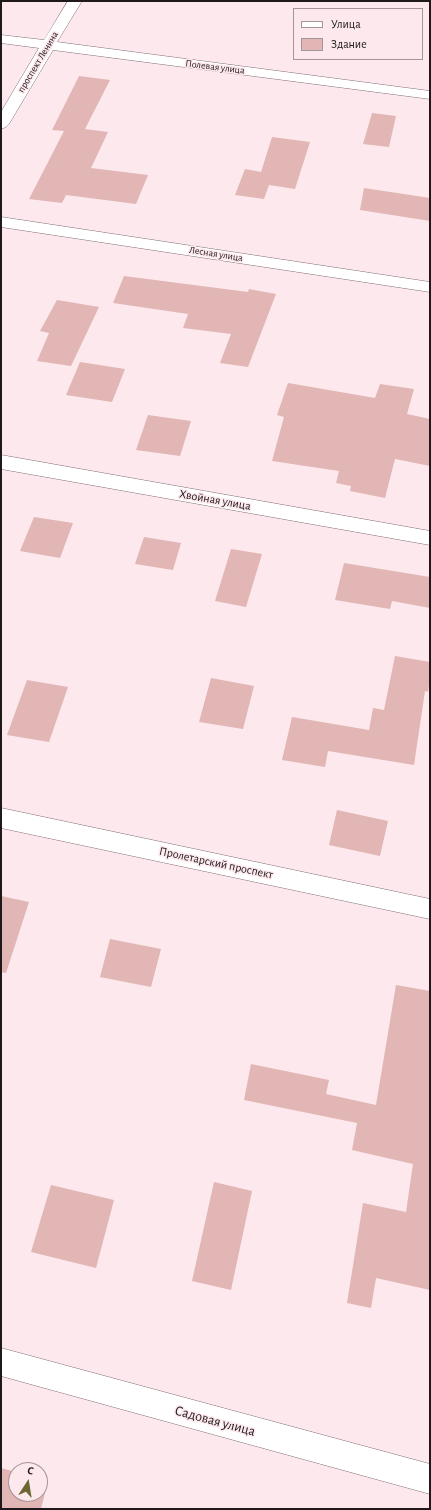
<!DOCTYPE html>
<meta charset="utf-8">
<style>
body{margin:0}
#map{position:relative;width:431px;height:1510px;overflow:hidden;background:#fce8ed;font-family:"Alegreya Sans",sans-serif}
canvas{display:block}
.frame{position:absolute;inset:0;border:2px solid #20191b;pointer-events:none}
.legend{position:absolute;left:293px;top:8px;width:130px;height:52px;box-sizing:border-box;background:#fce8ed;border:1px solid #a49599;margin:0;padding:5px 7px;list-style:none;font-size:12px;color:#20191b}
.legend li{display:flex;align-items:center;gap:8px;height:20px}
.legend b{width:20px;border:1px solid #a49599}
.north{position:absolute;left:8px;top:1462px;width:40px;height:40px;box-sizing:border-box;background:#fce8ed;border:1px solid #a49599;border-radius:50%;rotate:12deg;font-size:11px;font-weight:700;line-height:16px;text-align:center;color:#20191b}
.north::after{content:'';display:block;margin:auto;width:14px;height:18px;background:#6c6633;clip-path:polygon(50% 0,100% 100%,50% 72%,0 100%)}
</style>
<div id="map">
<canvas width="431" height="1510"></canvas>
<div class="frame"></div>
<ul class="legend">
<li><b style="height:5px;background:#fff"></b>Улица</li>
<li><b style="height:11px;background:#e1b6b4"></b>Здание</li>
</ul>
<div class="north">С</div>
</div>
<script>
const context = document.querySelector('canvas').getContext('2d');
context.lineJoin = 'round';
function paint(path, color) { context.fillStyle = color; context.fill(path, 'evenodd'); }
function stroke(path, color, width, dash) { context.strokeStyle = color; context.lineWidth = width; context.lineCap = dash ? 'butt' : 'round'; context.setLineDash(dash || []); context.stroke(path); }
function write(font, color, halo, rows, align = 'center') {
  context.font = font + ' "Alegreya Sans",sans-serif'; context.lineWidth = 3; context.setLineDash([]); context.textBaseline = 'middle'; context.strokeStyle = halo; context.fillStyle = color; for (const [text, x, y, turn = 0] of rows) {
    context.save(); context.translate(x, y); context.rotate((+turn || 0) * Math.PI / 180); context.textAlign = isNaN(turn) ? turn : align; if (halo) context.strokeText(text, 0, 0); context.fillText(text, 0, 0); context.restore();
  }
}
const building = new Path2D(`
 M79 76 110 80 85 129 108 132 91 168 148 175 136 204 66 195 62 203 29 199 64 131 52 130Z
 M372 113 396 116 389 147 363 144Z
 M272 137 310 142 295 189 269 185 264 199 235 195 245 169 261 172Z
 M364 188 430 198V221L360 210Z
 M124 276 248 292 249 289 276 294 248 367 220 363 231 334 183 328 188 314 113 303Z
 M57 300 99 307 71 366 37 361 49 333 40 331Z
 M80 362 125 369 112 402 66 395Z
 M288 383 375 398 380 384 414 389 407 414 430 419V466L395 459 385 498 350 491 351 486 336 483 339 471 272 461 284 417 277 415Z
 M148 415 191 421 180 456 136 450Z
 M34 517 73 523 60 558 20 551Z
 M144 537 181 543 173 570 135 564Z
 M231 549 262 554 246 607 215 601Z
 M344 563 430 577V608L392 601 390 609 335 600Z
 M395 656 430 662V679L428 692 425 691 414 765 328 751 325 767 282 760 292 717 369 730 373 708 384 710Z
 M211 678 254 686 243 729 199 722Z
 M27 680 68 687 49 742 7 735Z
 M337 810 388 821 380 856 329 845Z
 M1 896 29 902 6 973 1 972Z
 M110 939 161 949 151 987 100 977Z
 M396 985 430 991V1290L376 1278 371 1308 347 1303 363 1203 406 1212 413 1164 352 1150 357 1123 244 1100 251 1064 329 1080 326 1094 376 1105Z
 M214 1182 252 1191 231 1290 192 1281Z
 M51 1185 114 1200 96 1268 31 1252Z
 M1 1468 16 1472V1494H40V1479L48 1481 41 1509H1Z`);
const street = new Path2D(`
 M68 1H82L57 42 430 91V99L53 50 9 124 6 127 1 129V112L39 48 1 43V35L44 40Z
 M1 217 430 282V292L1 227Z
 M1 455 430 531V545L1 469Z
 M1 808 430 899V919L1 828Z
 M1 1348 430 1464V1494L1 1376Z`);
const farStreetnames = [
 ["проспект Ленина",38,62,-59],
 ["Полевая улица",215,67,7],
 ["Лесная улица",216,254,9]
];
const streetNames = [
 ["Хвойная улица",215,500,10],
 ["Пролетарский проспект",216,863,12]
];
const nearStreetnames = [
 ["Садовая улица",215,1421,15]
];
paint(building, '#e1b6b4');
stroke(street, '#806e73', 1);
paint(street, '#fff');
write('10px', '#20191b', '#fce8ed', farStreetnames);
write('12px', '#20191b', '#fce8ed', streetNames);
write('14px', '#20191b', '#fce8ed', nearStreetnames);
</script>
